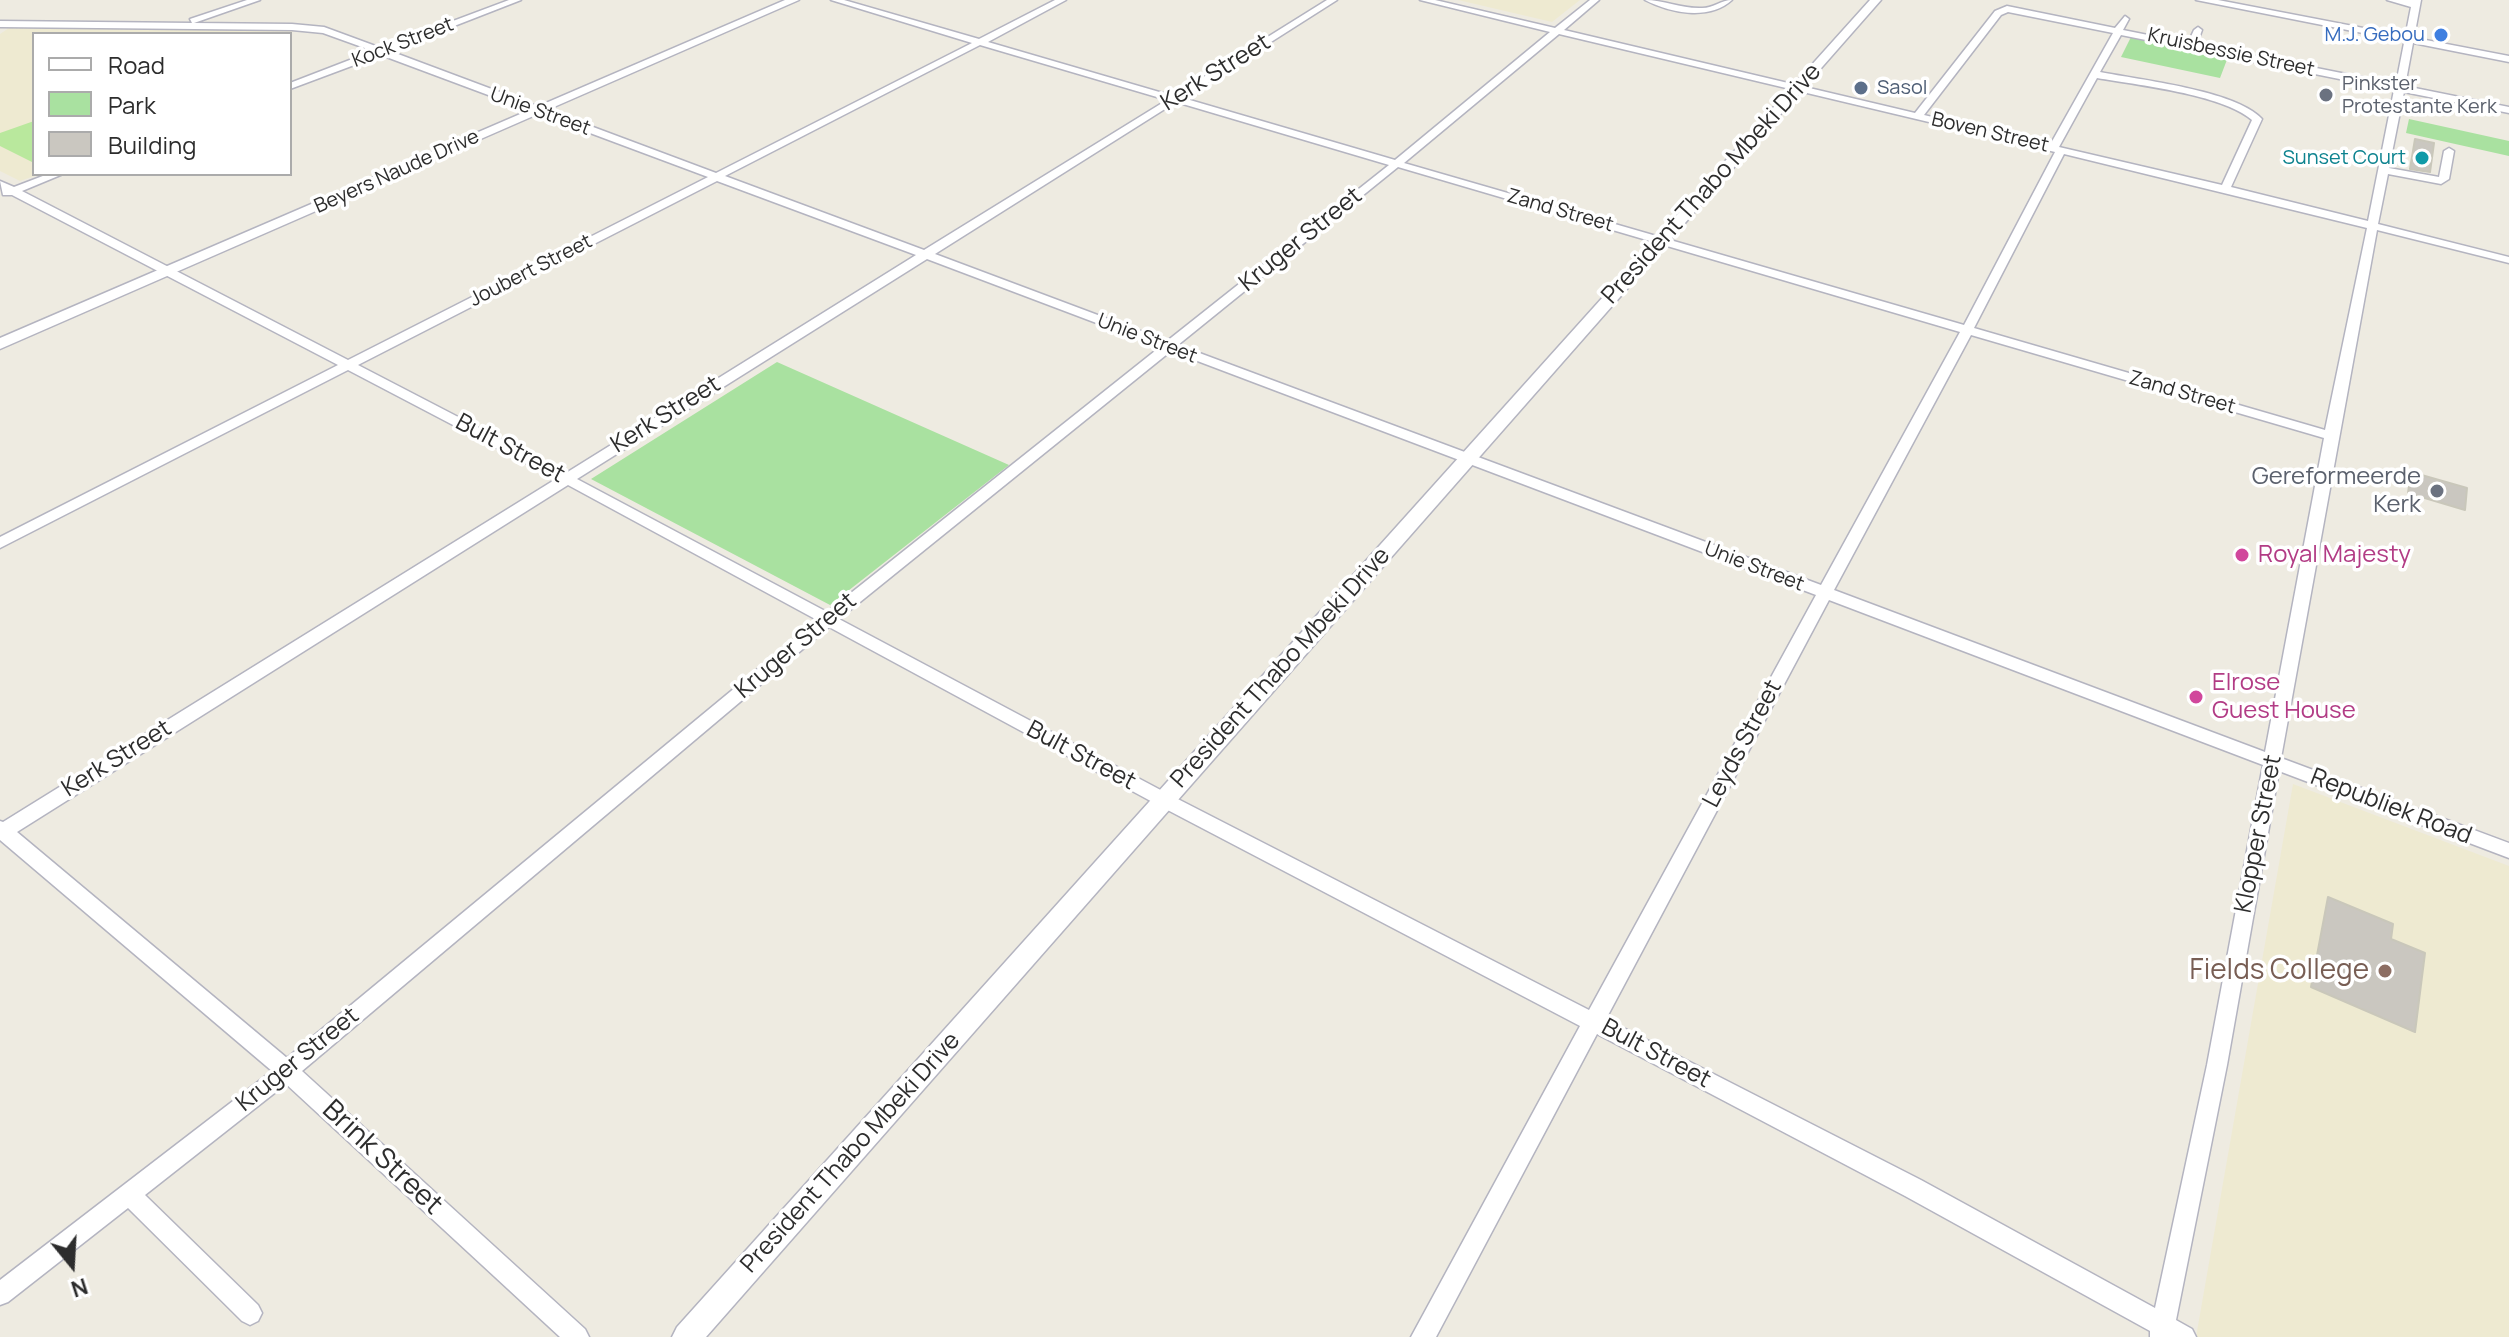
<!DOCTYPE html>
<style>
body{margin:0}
#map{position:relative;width:2509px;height:1337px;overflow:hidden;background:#eeebe1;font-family:Manrope,sans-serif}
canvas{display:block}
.legend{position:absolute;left:32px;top:32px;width:260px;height:144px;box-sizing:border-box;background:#fff;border:2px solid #ababab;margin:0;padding:10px 14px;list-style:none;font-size:24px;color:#2d2d2d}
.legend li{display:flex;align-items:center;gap:16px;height:40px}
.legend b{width:40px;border:2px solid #ababab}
.north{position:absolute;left:32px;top:1225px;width:80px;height:80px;-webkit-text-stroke:6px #fff;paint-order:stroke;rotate:162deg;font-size:22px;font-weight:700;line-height:32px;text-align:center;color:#2d2d2d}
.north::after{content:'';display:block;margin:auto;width:28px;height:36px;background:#2d2d2d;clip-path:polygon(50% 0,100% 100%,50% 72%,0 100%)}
</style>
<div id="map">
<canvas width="2509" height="1337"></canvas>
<ul class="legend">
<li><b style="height:10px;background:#fff"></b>Road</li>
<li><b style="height:22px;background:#a9e1a0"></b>Park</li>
<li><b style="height:22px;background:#cac7c0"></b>Building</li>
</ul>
<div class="north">N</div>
</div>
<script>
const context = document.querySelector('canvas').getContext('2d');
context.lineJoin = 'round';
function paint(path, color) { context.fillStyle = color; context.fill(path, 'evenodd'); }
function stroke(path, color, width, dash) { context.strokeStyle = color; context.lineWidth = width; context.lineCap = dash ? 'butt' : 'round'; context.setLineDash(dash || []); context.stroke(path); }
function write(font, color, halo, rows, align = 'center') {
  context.font = font + ' Manrope,sans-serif'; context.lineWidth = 7; context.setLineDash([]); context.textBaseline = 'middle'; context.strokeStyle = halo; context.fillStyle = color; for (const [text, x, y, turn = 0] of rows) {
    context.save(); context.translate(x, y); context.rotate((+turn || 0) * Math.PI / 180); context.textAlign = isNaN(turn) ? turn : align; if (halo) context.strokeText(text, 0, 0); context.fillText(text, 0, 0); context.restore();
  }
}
const education = new Path2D(`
 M1458 0H1580L1552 22Z
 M9 28 295 31 287 34H34V174H40L20 181 0 171V34Z
 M2293 784 2509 866V1337H2196Z`);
const green = new Path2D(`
 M2131 37 2228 57 2220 78 2121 57Z
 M2409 119 2509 141V156L2406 133Z
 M777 362 1009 465 830 605 591 479Z`);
const pitch = new Path2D(`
 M34 121V163L0 146V133Z`);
const building = new Path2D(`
 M2415 139 2434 143 2430 172 2410 169Z
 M2411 472 2467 488 2465 510 2408 493Z
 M2328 897 2393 924 2391 939 2425 953 2415 1032 2311 987Z`);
const minor = new Path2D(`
 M247 0H260L194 23 292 24 324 27 381 48 509 0H521L390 51 716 173 972 43 831 0H844L979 39 1055 0H1066L988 42 1173 96 1327 0H1337L1183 98 1395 160 1550 32 1420 0H1435L1555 28 1590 0H1599L1564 30 1915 113 1995 11 2007 6 2115 28 2125 16 2129 19 2123 30 2188 43 2194 30 2198 27 2202 30 2197 44 2396 84 2411 7 2387 0H2421L2405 86 2509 107V113L2404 92 2389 168 2439 177 2444 151 2449 148 2454 151 2449 179 2441 184 2388 174 2378 224 2509 257V263L2377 230 2281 758 2509 843V858L2279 771 2227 1065 2176 1320 2192 1329 2196 1337H2150V1331L1905 1196 1597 1034 1436 1337H1411L1580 1026 1158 805 829 627 302 1071 585 1329 589 1337H560L286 1084 145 1195 258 1305 262 1313 258 1321 250 1325 242 1321 128 1208 8 1302 0 1305V1280L272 1071 0 840V821L3 822 556 479 348 370 0 548V537L338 365 12 195H3L0 181 14 187 48 174H63L22 191 348 360 708 177 381 55 290 89V83L373 51 323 33 292 30 0 27V21L192 23 190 19ZM2008 12 2113 33 2050 145 1924 115 2001 15ZM1559 34 2055 152 1964 325 1404 163ZM2121 35 2394 90 2368 221 2231 187 2262 119C2235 90 2140 80 2100 72ZM980 45 1167 100 924 250 725 176ZM2097 78C2137 85 2222 94 2252 120L2222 185 2059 147ZM1176 102 1389 165 1167 341 935 254ZM2064 154 2367 228 2325 430 1974 328ZM1398 167 1960 332 1821 585 1178 345ZM717 181 916 255 566 473 358 365ZM927 259 1160 347 827 612 577 479ZM1971 335 2324 438 2265 752 1834 590ZM1171 351 1816 595 1589 1010 1170 795 839 619ZM568 485 817 620 287 1058 17 832ZM1829 600 2263 765 2207 1065 2155 1308 1921 1180 1606 1019Z
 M1645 0C1664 0 1682 9 1702 8 1714 8 1721 0 1732 0 1709 21 1670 13 1645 0Z`);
const tertiary = new Path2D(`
 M785 0H799L0 349V338Z
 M1870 0H1881L706 1337H672L677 1327Z
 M2196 0H2218L2509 56V62Z`);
const markers = [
 [2441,35,8,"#3f7fe0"],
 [1861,88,8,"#5c6f8a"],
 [2326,95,8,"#6b7280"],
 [2422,158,8,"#0f9aa8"],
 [2437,491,8,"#6b7280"],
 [2242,555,8,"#d1479c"],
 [2196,697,8,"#d1479c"],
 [2385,971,8,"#8d6e63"]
];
const farShopnames = [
 ["M.J. Gebou",2425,35]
];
const farStreetnames = [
 ["Kock Street",403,43,-21],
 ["Kruisbessie Street",2231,53,12],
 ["Unie Street",540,112,20],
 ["Boven Street",1990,133,13],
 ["Beyers Naude Drive",397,172,-24],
 ["Zand Street",1560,211,16],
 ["Joubert Street",531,271,-27],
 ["Unie Street",1147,339,21],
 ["Zand Street",2182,393,16],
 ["Unie Street",1754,567,21]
];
const farWorshipnames = [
 ["Pinkster",2342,84],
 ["Protestante Kerk",2342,107]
];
const farServicenames = [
 ["Sasol",1877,88]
];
const farCulturenames = [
 ["Sunset Court",2406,158]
];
const streetNames = [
 ["Kerk Street",1216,73,-32],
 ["President Thabo Mbeki Drive",1712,184,-48],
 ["Kruger Street",1301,240,-39],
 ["Kerk Street",666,415,-32],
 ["Bult Street",510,449,28],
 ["Kruger Street",796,646,-40],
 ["President Thabo Mbeki Drive",1281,668,-48],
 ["Leyds Street",1743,744,-62],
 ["Bult Street",1081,756,28],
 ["Kerk Street",117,759,-32],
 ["Republiek Road",2391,807,21],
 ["Klopper Street",2259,834,-79],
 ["Bult Street",1656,1054,28],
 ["Kruger Street",298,1060,-39],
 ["President Thabo Mbeki Drive",851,1153,-48]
];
const worshipNames = [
 ["Gereformeerde",2421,477],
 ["Kerk",2421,505]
];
const hotelNames = [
 ["Royal Majesty",2258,555],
 ["Elrose",2212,683],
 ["Guest House",2212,711]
];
const nearEducationnames = [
 ["Fields College",2369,971]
];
const nearStreetnames = [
 ["Brink Street",382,1158,43]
];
paint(education, '#eeead1');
paint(green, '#a9e1a0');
paint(pitch, '#b9e89d');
paint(building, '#cac7c0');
stroke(building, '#c9c7ba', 2);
stroke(minor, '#b4b4c0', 3);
stroke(tertiary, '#b4b4c0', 3);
paint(minor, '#fff');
paint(tertiary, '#fff');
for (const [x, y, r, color] of markers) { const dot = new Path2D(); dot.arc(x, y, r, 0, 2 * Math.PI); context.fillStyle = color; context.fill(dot); stroke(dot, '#fff', 3); }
write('20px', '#366cbe', '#fff', farShopnames, 'right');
write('20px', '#2d2d2d', '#fff', farStreetnames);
write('20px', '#5b616d', '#fff', farWorshipnames, 'left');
write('20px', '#4e5e75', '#fff', farServicenames, 'left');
write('20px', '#0d838f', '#fff', farCulturenames, 'right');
write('24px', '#2d2d2d', '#fff', streetNames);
write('24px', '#5b616d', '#fff', worshipNames, 'right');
write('24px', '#b23c85', '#fff', hotelNames, 'left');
write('28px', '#785e54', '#fff', nearEducationnames, 'right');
write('28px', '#2d2d2d', '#fff', nearStreetnames);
</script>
